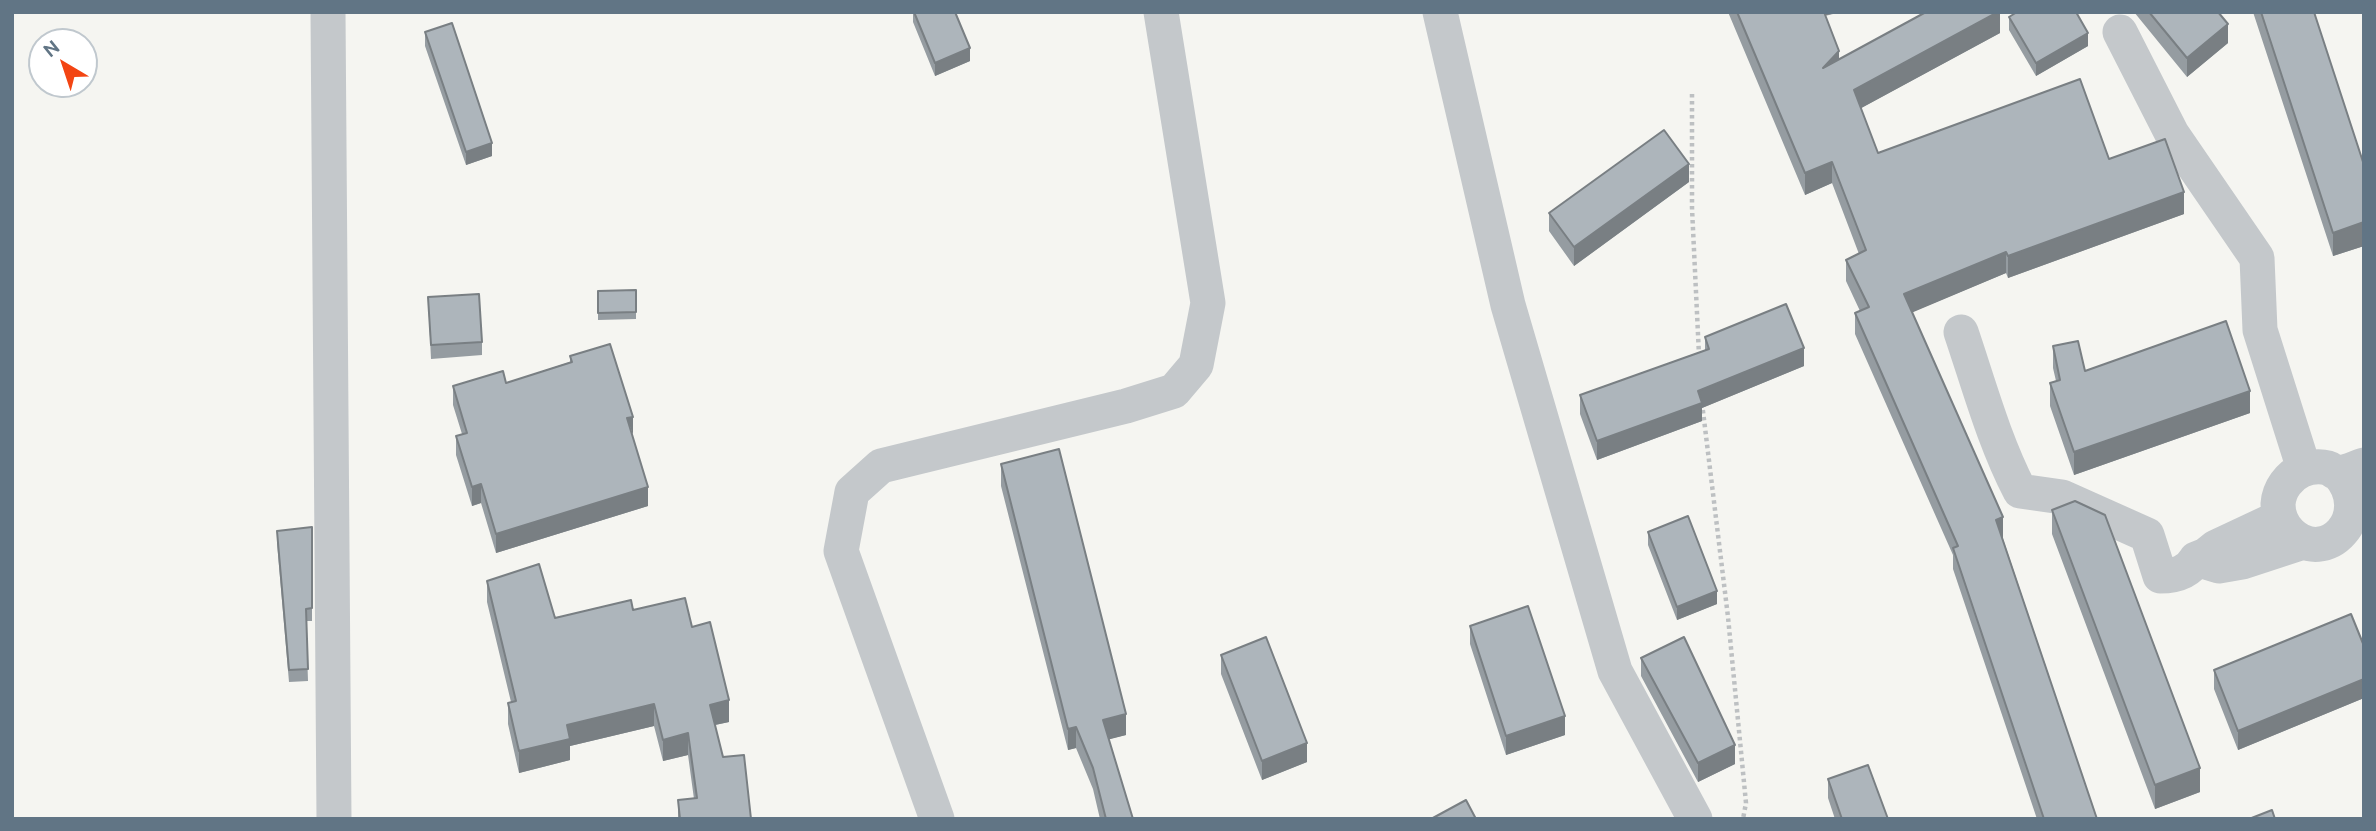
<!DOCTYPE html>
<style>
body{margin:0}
#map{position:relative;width:2376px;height:831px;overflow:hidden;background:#f5f5f1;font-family:Ubuntu,sans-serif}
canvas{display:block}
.frame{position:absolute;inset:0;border:14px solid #617585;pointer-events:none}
.north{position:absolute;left:28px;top:28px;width:70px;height:70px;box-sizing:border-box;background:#fff;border:2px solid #c0c8ce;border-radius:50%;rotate:321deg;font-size:19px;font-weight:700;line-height:28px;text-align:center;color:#617585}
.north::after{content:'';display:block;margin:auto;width:24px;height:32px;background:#f34513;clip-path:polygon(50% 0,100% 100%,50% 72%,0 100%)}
</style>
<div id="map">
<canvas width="2376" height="831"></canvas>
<div class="frame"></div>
<div class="north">N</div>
</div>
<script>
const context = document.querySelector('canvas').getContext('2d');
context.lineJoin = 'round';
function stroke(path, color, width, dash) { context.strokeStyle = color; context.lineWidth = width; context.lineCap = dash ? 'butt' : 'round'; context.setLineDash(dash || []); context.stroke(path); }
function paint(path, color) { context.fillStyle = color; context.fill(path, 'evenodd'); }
const path = new Path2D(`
 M1692 94V208L1699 355
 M1702 403 1728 617 1746 803 1743 819`);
const minor = new Path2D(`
 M328 12 334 819
 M1440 12 1508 305 1615 671 1695 819
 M2120 32 2172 134 2257 258 2260 330 2304 469
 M1961 332C1979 385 1994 441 2020 491L2062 497 2147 535 2160 576C2175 576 2188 573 2196 559L2206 555 2216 547 2280 517
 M2338 473C2376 515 2326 568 2290 533 2282 525 2278 515 2278 504 2279 489 2289 476 2302 470 2310 467 2320 466 2328 468 2332 469 2334 473 2338 473 2345 473 2357 467 2364 465
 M2196 559 2219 566 2242 562 2303 542
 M937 819 841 551 852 492 881 466 1126 406 1174 391 1196 365 1208 303 1161 12`);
const wall = new Path2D(`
 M913 12H955L970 61 935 76 913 22Z
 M1728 12H1841L1825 16 1839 59 2000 12V33L1861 108 1878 153 2109 159 2184 214 2008 278 2006 273 1912 312 2003 539 2097 819H2037L1953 569V555L1855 334V313L1860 311 1846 281V260L1859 254 1832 183 1805 195Z
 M2134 12H2218L2228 43 2187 77Z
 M2253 12H2314L2364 165V246L2333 256Z
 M2009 17 2088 46 2036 76 2009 30Z
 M425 32 492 156 466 165 425 46Z
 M1689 182 1574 266 1549 231V213Z
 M636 290V319L598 320V291Z
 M428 297 482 342V355L431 359Z
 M1705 337 1804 366 1702 408V421L1597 460 1580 414V395L1705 350Z
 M2053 346 2085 371 2250 413 2074 475 2050 406V383L2056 381 2053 368Z
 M570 356 632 436 648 506 496 553 481 503 472 506 456 455V436L462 434 453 405V386L506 383 570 362Z
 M1001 464 1126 735 1109 739 1133 819H1100L1093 789 1076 748 1068 750 1001 486Z
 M2052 510 2200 792 2155 809 2052 534Z
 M312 527V621H306L308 681 289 682 277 543V531Z
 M1648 532 1717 604 1677 620 1648 545Z
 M487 581 555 618 633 610 692 627 729 722 715 725 723 757 751 819H678V800L694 799 688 755 663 761 654 726 570 746V760L519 773 508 724V703L511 702 487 602Z
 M1470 626 1565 735 1506 755 1470 644Z
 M2364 646V698L2238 750 2214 689V670Z
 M1221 655 1307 762 1262 780 1221 674Z
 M1641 658 1735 764 1698 782 1641 676Z
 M1828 779 1888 819H1835L1828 798Z`);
const shadedWall = new Path2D(`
 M1817 12H1841L1817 17Z
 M1998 12H2000V33L1854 112V90Z
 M2228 24V43L2187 77V58Z
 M2088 33V46L2036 76V63Z
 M970 48V61L935 76V63Z
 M1839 51V72L1823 68Z
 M492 143V156L466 165V152Z
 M1832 162V183L1805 195V173Z
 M1689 164V182L1574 266V247Z
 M2184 192V214L2008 278V256Z
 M2364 222V246L2333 256V233Z
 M2006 252V273L1904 316V294Z
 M1804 348V366L1702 408V421L1597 460V441L1698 391Z
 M2250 391V413L2074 475V452Z
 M633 417V435L627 418Z
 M481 484V503L472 506V487Z
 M648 487V506L496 553V534Z
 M2003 517V539L1996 542V520Z
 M1717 591V604L1677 620V607Z
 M2364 679V698L2238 750V731Z
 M729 700V722L710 726V705Z
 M654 704V726L570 746V760L519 773V751L567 725Z
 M1126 714V735L1103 741V720Z
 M1565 716V735L1506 755V736Z
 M1076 727V748L1068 750V729Z
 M688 733V755L663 761V740Z
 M1307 743V762L1262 780V761Z
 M1735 745V764L1698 782V763Z
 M2200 768V792L2155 809V785Z`);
const building = new Path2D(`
 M914 12H955L970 48 935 63Z
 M1737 12H1824L1839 51 1823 68 1926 12H1998L1854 90 1878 153 2080 79 2109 159 2165 139 2184 192 2008 256 2006 252 1904 294 2003 517 1996 520 2097 819H2044L1953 548 1958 546 1855 313 1869 307 1846 260 1866 250 1832 162 1805 173Z
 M2017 12H2076L2088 33 2036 63 2009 17Z
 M2149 12H2218L2228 24 2187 58Z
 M2261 12H2314L2364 165V222L2333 233Z
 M452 23 492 143 466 152 425 32Z
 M1664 130 1689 164 1574 247 1549 213Z
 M636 290V312L598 313V291Z
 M479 294 482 342 431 345 428 297Z
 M1786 304 1804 348 1698 391 1702 403 1597 441 1580 395 1709 349 1705 337Z
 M2226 321 2250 391 2074 452 2050 383 2060 380 2053 346 2078 341 2085 371Z
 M610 344 633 417 627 418 648 487 496 534 481 484 472 487 456 436 467 433 453 386 503 371 506 383 572 362 570 356Z
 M1059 449 1126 714 1103 720 1133 819H1106L1093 768 1076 727 1068 729 1001 464Z
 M2075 501 2105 515 2200 768 2155 785 2052 510Z
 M1688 516 1717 591 1677 607 1648 532Z
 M312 527V608L306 609 308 669 289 670 277 531Z
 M539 564 555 618 631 600 633 610 685 598 692 627 710 622 729 700 710 705 723 757 744 755 751 819H680L678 800 697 798 688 733 663 740 654 704 567 725 570 739 519 751 508 703 516 701 487 581Z
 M1528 606 1565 716 1506 736 1470 626Z
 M2351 614 2364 646V679L2238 731 2214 670Z
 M1266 637 1307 743 1262 761 1221 655Z
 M1684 637 1735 745 1698 763 1641 658Z
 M1868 765 1888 819H1842L1828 779Z
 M1466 800 1476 819H1431Z
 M2272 810 2275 819H2249Z`);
stroke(path, '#bdc0c2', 4.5, [3.5, 3.5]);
stroke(minor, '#c4c8cb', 35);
paint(wall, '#959ca1');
paint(shadedWall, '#797f83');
paint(building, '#adb5bb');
stroke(building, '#797f83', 2);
</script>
